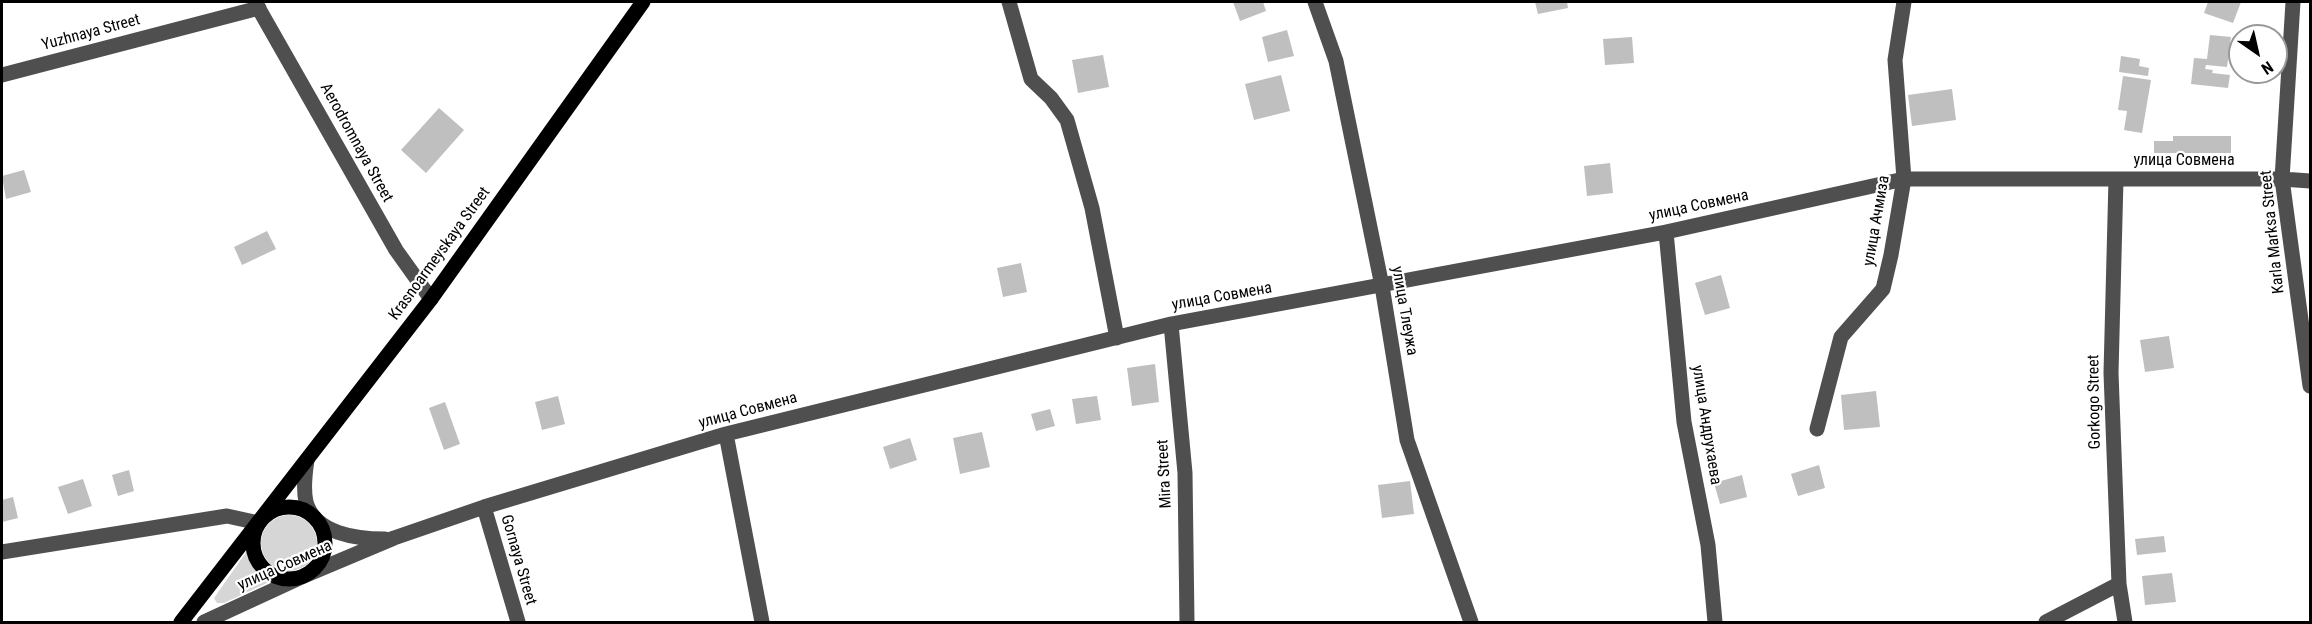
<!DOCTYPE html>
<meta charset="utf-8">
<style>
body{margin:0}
#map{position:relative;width:2312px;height:624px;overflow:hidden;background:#fff;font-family:"Roboto Condensed",sans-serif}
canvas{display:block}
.frame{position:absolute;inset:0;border:3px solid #000;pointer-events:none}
.north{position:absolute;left:2228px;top:24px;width:60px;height:60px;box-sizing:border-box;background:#fff;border:2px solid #999;border-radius:50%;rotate:146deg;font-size:16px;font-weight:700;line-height:24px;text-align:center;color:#000}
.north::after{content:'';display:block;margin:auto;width:21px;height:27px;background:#000;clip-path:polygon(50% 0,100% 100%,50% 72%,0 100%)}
</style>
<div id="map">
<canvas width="2312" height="624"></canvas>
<div class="frame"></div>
<div class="north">N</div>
</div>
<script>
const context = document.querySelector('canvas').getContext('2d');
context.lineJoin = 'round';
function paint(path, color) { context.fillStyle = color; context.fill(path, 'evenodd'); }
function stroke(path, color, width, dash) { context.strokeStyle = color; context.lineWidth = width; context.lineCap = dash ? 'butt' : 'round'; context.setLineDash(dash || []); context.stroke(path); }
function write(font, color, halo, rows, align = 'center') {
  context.font = font + ' "Roboto Condensed",sans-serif'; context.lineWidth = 4.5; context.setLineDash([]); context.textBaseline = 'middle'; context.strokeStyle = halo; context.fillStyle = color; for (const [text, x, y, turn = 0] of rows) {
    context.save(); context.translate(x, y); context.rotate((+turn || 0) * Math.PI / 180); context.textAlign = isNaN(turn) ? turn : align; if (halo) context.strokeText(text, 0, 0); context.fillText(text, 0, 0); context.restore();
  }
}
const green = new Path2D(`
 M261 543a28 28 0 1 1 56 0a28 28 0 1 1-56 0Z
 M249 548 257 571 268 580 267 583 224 603H217L214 598Z`);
const building = new Path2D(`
 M1233 2H1263L1266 11 1240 21Z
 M1535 2H1567L1568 8 1538 14Z
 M2208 2H2241L2233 23 2204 13Z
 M1287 30 1294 56 1268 62 1262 37Z
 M2210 35 2231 37 2227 67 2206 65 2205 69 2213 70 2212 73 2230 75 2228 88 2191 84 2194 58 2207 59Z
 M1632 37 1634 63 1605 65 1603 39Z
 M1103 55 1109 87 1078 93 1072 60Z
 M2121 56 2140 59 2139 66 2149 68 2148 76 2119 72Z
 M1281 75 1290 111 1254 120 1245 84Z
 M2123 76 2151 80 2142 133 2124 130 2127 111 2118 110Z
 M1952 89 1956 120 1912 126 1908 95Z
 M439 108 464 130 426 173 401 150Z
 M2173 136H2231V153H2154V141H2173Z
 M1610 163 1613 193 1587 196 1584 166Z
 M24 170 31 192 6 199 2 176Z
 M267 231 276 249 242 265 234 247Z
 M1021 263 1027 292 1003 297 997 268Z
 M1721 275 1730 308 1705 315 1695 283Z
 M2169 336 2174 368 2145 372 2140 340Z
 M1155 364 1159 402 1132 406 1127 368Z
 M1876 391 1880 427 1844 430 1841 395Z
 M558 396 565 424 542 430 535 402Z
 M1097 396 1101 420 1076 424 1072 399Z
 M445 402 460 444 444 450 429 408Z
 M1050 409 1055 426 1036 431 1031 414Z
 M982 432 990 467 960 474 953 438Z
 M910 438 917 460 890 469 883 447Z
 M1819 465 1825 488 1798 496 1791 474Z
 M129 470 134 491 118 496 112 475Z
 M1742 475 1747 497 1720 504 1714 483Z
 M83 479 92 506 68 514 58 487Z
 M1410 481 1414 514 1382 518 1378 485Z
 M13 497 18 518 2 522V500Z
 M2164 536 2166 552 2137 555 2135 539Z
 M2172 573 2176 602 2145 605 2142 576Z`);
const minor = new Path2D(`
 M255 2 396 250 431 299
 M1009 2 1031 79 1051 98 1067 120 1092 208 1117 338
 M1315 2 1336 61 1382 286 1407 440 1471 622
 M2293 2 2282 179 2310 386
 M2 75 259 8
 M2116 179 2111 373 2119 584 2125 622
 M1666 232 1684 422 1708 545 1715 622
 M1171 324 1185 473 1187 622
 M1817 429 1841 337 1883 289 1891 255 1904 179 1895 60 1904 2
 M726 434 762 622
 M307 460C305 473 303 489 306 502 315 534 357 539 385 539
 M484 507 518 622
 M2 552 227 516 259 523
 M204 622 306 575 394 538 484 507 726 434 1171 324 1666 232 1904 179H2282L2310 181
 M2046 622 2119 584`);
const major = new Path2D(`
 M253 543a36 36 0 1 1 72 0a36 36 0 1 1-72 0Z
 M181 622 431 299 643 2`);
const streetNames = [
 ["Yuzhnaya Street",91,33,-15],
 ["Aerodromnaya Street",356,143,61],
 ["улица Совмена",2184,161],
 ["улица Совмена",1699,206,-12],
 ["улица Ачмиза",1877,221,-80],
 ["Karla Marksa Street",2273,232,-96],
 ["Krasnoarmeyskaya Street",440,254,-54],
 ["улица Совмена",1222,297,-10],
 ["улица Тлеужа",1404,311,80],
 ["Gorkogo Street",2095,402,-91],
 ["улица Совмена",748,411,-15],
 ["улица Андрухаева",1706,425,81],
 ["Mira Street",1165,474,-93],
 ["Gornaya Street",518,560,74],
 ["улица Совмена",285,566,-24]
];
paint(green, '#d6d6d6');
paint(building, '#bfbfbf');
stroke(minor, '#4f4f4f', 15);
stroke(major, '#000', 15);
write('16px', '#000', '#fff', streetNames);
</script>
